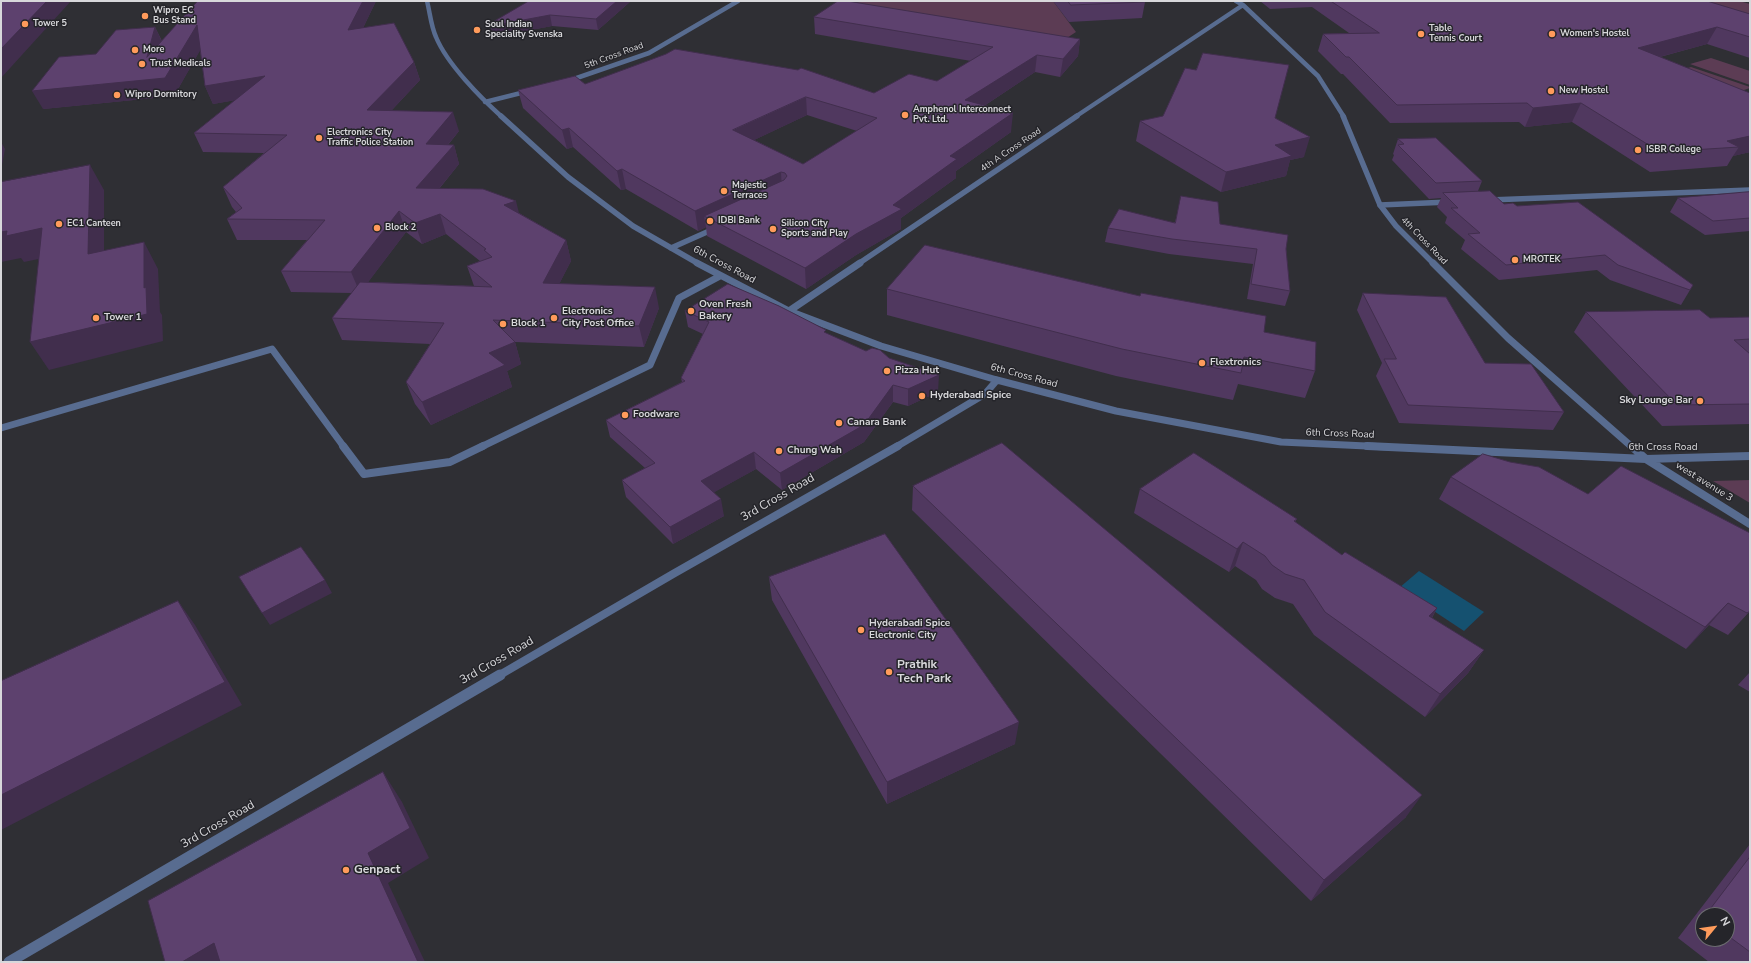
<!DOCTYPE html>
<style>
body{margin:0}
#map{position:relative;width:1751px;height:963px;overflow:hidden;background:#2f2f34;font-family:"Nunito Sans",sans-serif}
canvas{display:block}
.frame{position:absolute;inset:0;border:2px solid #d8d8db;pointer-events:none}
.north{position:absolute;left:1695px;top:907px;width:40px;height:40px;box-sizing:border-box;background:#25252a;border:1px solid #6d6d71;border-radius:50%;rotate:61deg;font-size:11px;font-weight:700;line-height:16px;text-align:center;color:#d8d8db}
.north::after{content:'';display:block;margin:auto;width:14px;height:18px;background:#ff9b5b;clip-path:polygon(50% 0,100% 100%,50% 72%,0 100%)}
</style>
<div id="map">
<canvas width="1751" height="963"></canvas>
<div class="frame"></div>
<div class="north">N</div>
</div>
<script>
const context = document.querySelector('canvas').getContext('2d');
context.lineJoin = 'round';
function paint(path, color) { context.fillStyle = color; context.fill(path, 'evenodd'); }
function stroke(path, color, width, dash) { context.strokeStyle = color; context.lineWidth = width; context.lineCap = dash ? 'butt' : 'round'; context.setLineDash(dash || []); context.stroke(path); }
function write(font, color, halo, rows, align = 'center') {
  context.font = font + ' "Nunito Sans",sans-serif'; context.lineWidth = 3; context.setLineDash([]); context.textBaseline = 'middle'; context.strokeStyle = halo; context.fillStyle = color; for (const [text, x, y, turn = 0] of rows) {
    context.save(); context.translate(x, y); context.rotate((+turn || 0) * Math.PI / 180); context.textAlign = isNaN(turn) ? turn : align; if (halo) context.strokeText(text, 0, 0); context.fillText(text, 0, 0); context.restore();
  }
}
const green = new Path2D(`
 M860 1H1053L1076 32 1047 51 840 16Z
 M1676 1H1739L1750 4V23Z
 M1711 58 1750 71V85L1690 64Z
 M1691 67 1750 87V88L1735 93 1675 72Z
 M1750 480V503L1713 481Z`);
const water = new Path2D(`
 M1419 571 1484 612 1464 631 1399 588Z`);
const minor = new Path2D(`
 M1489 200 1750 190
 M1380 205 1449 202
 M671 248 716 228`);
const tertiaryFar4 = new Path2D(`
 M427 1C430 13 431 26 436 37 447 64 481 98 502 117
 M1236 1 1243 5 1318 76 1344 117
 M568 81 649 53 738 1
 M485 102 529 91
 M1075 117 1243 5`);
const tertiaryFar3 = new Path2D(`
 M501 116 568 177 633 226 699 264
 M1343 116 1380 205 1396 226 1434 264
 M858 264 1077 116`);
const tertiaryFar2 = new Path2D(`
 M697 263 789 311 881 346 997 380 1116 411 1281 442 1388 447
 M1433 263 1508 338 1632 447
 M789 311 860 263
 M1 428 272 349 344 447
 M481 447 650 365 679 298 720 276
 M896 447 985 394 997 380`);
const tertiaryFar1 = new Path2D(`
 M343 446 364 474 450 462 483 446
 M1367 446 1646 459 1750 456
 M1631 446 1646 459 1750 524
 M498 676 673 574 898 446`);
const tertiary = new Path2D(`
 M9 962 500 675`);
const wall = new Path2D(`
 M198 1H376L363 28 414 62 420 80 391 111 459 131 448 145H454L459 164 439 189 519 213 566 240 571 261 559 284 659 308 644 347 515 342 521 364 507 371 512 387 431 425 415 404 406 382 430 344 342 340 332 318 352 293 291 292 281 271 307 240H237L227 219 236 212 232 207 223 187 264 153 203 152 194 133 235 100 213 104 205 86 200 50 174 96 43 109 96 54 155 27 162 41ZM406 232 422 244 446 234 480 261 467 266 474 286 368 282Z
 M529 1H631L598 30 552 26 493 37 490 24Z
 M1053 1H1145V2L1142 18 1069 22Z
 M1260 1H1707L1750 14V58L1707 44 1660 57 1750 152 1733 156 1727 166 1650 172 1572 122 1525 127 1519 122 1390 123 1343 74H1341L1318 51 1323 34 1349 33 1312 7 1270 9Z
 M814 17 1080 39 1078 56 1060 77 1035 72 984 106 1011 132 956 171V178L901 218V229L856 255 806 289 707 236 706 227 698 231 626 189 621 190 573 147 567 149 523 108 518 90 585 84 874 93 937 81 971 61 815 34ZM807 115 857 131 803 164 754 140Z
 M1275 118 1304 157 1290 160 1286 176 1221 192 1136 141 1140 121Z
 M1398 139 1482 181 1478 191 1504 204 1517 206 1690 290 1681 305 1610 280 1597 270 1499 280 1461 249 1465 240 1445 223 1447 217 1437 207 1441 198 1429 199 1392 160 1394 155 1393 154Z
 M1750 192V231L1705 235 1670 212 1678 198Z
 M1175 222 1220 224 1286 249 1290 291 1285 306 1247 299 1253 264 1169 254 1105 242 1108 228Z
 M887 289 1264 332 1315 371 1305 398 1238 384 1233 400 1116 376 887 315Z
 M1363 293 1485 363 1564 412 1553 430 1399 423 1376 376 1382 363 1357 310Z
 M685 311 826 333 866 351 889 358 938 392 908 406 893 402 864 442 782 490 756 469 714 492 724 516 673 544 626 497 622 480 645 468 610 437 606 420 682 382 681 378 703 334 688 327Z
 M1586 312 1710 318 1750 317V424L1662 426 1574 332Z
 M1451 477 1750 611 1728 635 1709 625 1686 649 1439 499Z
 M913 486 1406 817 1311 901 912 510Z
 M1140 489 1297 519 1295 522 1342 555 1437 608 1432 618 1484 650 1468 673 1425 717 1314 635 1293 604 1275 598 1262 589 1256 580 1235 566 1229 572 1134 513Z
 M769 577 1015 744 887 804 772 600Z
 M1750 672V692L1738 685Z
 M1750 844V962H1709L1678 938ZM1703 915H1727V939H1703Z`);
const shadedWall = new Path2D(`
 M47 1H71L1 78V49Z
 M363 1H376L354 47 348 30Z
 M617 1H631L598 30 596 19Z
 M550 15 552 26 493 37 491 26Z
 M197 25 205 42 174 96 43 109 32 91 165 78Z
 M155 27 163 44 147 57Z
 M1717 27 1707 44 1629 65 1638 48Z
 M1080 39 1078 56 1060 77 1063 59Z
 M1037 55 1035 72 964 119 965 100Z
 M414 62 420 80 374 129 367 110Z
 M265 76 273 94 213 104 205 86Z
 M806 97 807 115 735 149 733 130Z
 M1581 103 1572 122 1525 127 1533 108Z
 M453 112 459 131 432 164 426 144Z
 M1013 113 1011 132 956 171V178L901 218V229L856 255 806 289 805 268 893 205 950 156Z
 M569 128 573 147 567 149 562 130Z
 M1750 136V152L1733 156 1739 147 1727 141Z
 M1310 137 1304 157 1290 160 1286 176 1221 192 1226 172 1275 145Z
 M1 142 5 149 1 170Z
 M454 145 459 164 423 208 416 188Z
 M90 165 104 190V281L88 254Z
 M622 169 626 189 621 190 617 171Z
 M781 172 782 192 704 216 706 227 698 231 695 211Z
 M516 201 521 221 504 205Z
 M399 211 406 232 360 293 351 272Z
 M440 214 446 234 422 244 415 223Z
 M42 228 58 255 24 262 21 258 1 262V232L7 231Z
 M566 240 571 261 549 304 543 283Z
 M144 242 158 269 160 312 162 315 163 341 49 370 30 342 144 288Z
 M655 287 659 308 644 347 639 326Z
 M515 342 521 364 507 371 512 387 431 425 422 402 489 353Z
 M939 375 938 392 908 406V389Z
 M893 385V402L864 442 782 490 780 473Z
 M754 452 756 469 704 498 701 481Z
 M721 499 724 516 673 544 670 527Z
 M1243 542 1235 566 1229 572 1237 549Z
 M325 580 332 593 270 625 262 613Z
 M178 601 195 625 242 705 1 830V795Z
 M1728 603 1709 625 1686 649 1705 627Z
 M1437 608 1424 632 1429 616Z
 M1484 650 1468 673 1425 717 1440 694Z
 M1019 722 1015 744 887 804V782Z
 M383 772 402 802 429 858 388 883 425 962H418L368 853Z
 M1422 795 1406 817 1311 901 1324 880Z
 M214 943 234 962H182Z`);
const building = new Path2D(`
 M1 1H47L1 49Z
 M198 1H363L348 30 394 23 414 62 367 110 453 112 426 144 454 145 416 188 483 189 516 201 504 205 566 240 543 283 655 287 639 326 493 320 515 342 489 353 505 365 422 402 406 382 444 323 332 318 360 282 492 287 467 266 492 257 484 250 486 249 440 214 415 223 399 211 351 272 281 271 325 220 227 219 242 208 223 187 287 135 194 133 265 76 205 86 197 25 165 78 32 91 59 57 96 54 116 30 155 27 147 57Z
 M529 1H617L596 19 550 15 491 26 490 24Z
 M838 1H847L1080 39 1063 59 1037 55 965 100 1013 113 950 156 957 159 893 205 902 209 856 234 805 268 704 216 784 180 787 176 785 173 781 172 695 211 622 169 617 171 569 128 562 130 518 90 575 76 585 84 666 54 675 49 798 70 801 68 874 93 909 74 937 81 993 47 814 17ZM806 97 877 118 803 164 733 130Z
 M1068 1H1145V2L1071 5Z
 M1331 1H1707L1750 14V37L1717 27 1638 48 1750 93V136L1727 141 1739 147 1660 152 1581 103 1533 108 1527 103 1397 105 1349 57H1346L1323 34 1379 33Z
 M1203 53 1289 65 1275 118 1310 137 1275 145 1292 156 1226 172 1140 121 1163 116 1185 68 1196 70Z
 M1436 138 1482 181 1436 183 1398 145 1404 144 1398 139Z
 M90 165 88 254 144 242V288L146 287 147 314 30 342 42 228 6 236 7 231 1 232V182Z
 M1490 191 1504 204 1513 203 1517 206 1578 202 1693 285 1690 290 1618 265 1605 255 1506 265 1468 234 1480 233 1451 208H1458L1443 193Z
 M1750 192V218L1713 221 1678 198Z
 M1181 196 1218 202 1220 224 1288 235 1286 249 1290 291 1251 284 1257 249 1172 239 1108 228 1119 209 1175 223Z
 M925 245 1140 296 1141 293 1266 316 1264 332 1316 342 1315 371 1244 357 1241 373 1122 349 887 289Z
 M728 284 779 306 826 330 824 332 866 351 872 348 880 350 889 358 939 375 908 389 893 385 864 425 780 473 754 452 701 481 721 499 670 527 622 480 655 463 606 420 685 381 681 378 709 322 685 311Z
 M1363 293 1446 297 1485 363 1531 364 1564 412 1408 405 1384 359H1396Z
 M1700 310 1710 318 1750 317V339L1734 340 1750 354V404L1677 405 1586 312Z
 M1002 443 1422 795 1324 880 913 486Z
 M1194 453 1297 519 1294 521 1342 555 1345 552 1437 608 1429 616 1484 650 1440 694 1325 612 1304 580 1285 574 1272 565 1265 556 1243 542 1237 549 1140 489Z
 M1483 454 1510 462 1539 467 1588 494 1621 466 1750 533V611L1747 613 1728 603 1705 627 1451 477Z
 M885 534 1019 722 887 782 769 577Z
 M301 547 325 580 262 613 239 577Z
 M178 601 225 682 1 795V681Z
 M383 772 410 828 368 853 418 962H220L214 943 182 962H165L148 901Z
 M1750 857V952L1727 935V915H1706Z`);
const markers = [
 [145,16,4,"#ff9b5b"],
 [25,24,4,"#ff9b5b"],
 [477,30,4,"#ff9b5b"],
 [1421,34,4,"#ff9b5b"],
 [1552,34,4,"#ff9b5b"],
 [135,50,4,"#ff9b5b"],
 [142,64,4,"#ff9b5b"],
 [1551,91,4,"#ff9b5b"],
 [117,95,4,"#ff9b5b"],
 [905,115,4,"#ff9b5b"],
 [319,138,4,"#ff9b5b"],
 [1638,150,4,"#ff9b5b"],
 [724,191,4,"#ff9b5b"],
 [710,221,4,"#ff9b5b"],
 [59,224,4,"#ff9b5b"],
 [377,228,4,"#ff9b5b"],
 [773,229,4,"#ff9b5b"],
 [1515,260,4,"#ff9b5b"],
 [691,311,4,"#ff9b5b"],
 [96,318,4,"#ff9b5b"],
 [554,318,4,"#ff9b5b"],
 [503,324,4,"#ff9b5b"],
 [1202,363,4,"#ff9b5b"],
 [887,371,4,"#ff9b5b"],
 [922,396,4,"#ff9b5b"],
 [1700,401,4,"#ff9b5b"],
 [625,415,4,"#ff9b5b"],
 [839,423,4,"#ff9b5b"],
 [779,451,4,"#ff9b5b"],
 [861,630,4,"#ff9b5b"],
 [889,672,4,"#ff9b5b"],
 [346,870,4,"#ff9b5b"]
];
const farPoinames = [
 ["Wipro EC",153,11],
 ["Bus Stand",153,21],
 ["Tower 5",33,24],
 ["Soul Indian",485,25],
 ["Speciality Svenska",485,35],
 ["Table",1429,29],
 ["Tennis Court",1429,39],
 ["Women's Hostel",1560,34],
 ["More",143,50],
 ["Trust Medicals",150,64],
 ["New Hostel",1559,91],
 ["Wipro Dormitory",125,95],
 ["Amphenol Interconnect",913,110],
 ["Pvt. Ltd.",913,120],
 ["Electronics City",327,133],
 ["Traffic Police Station",327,143],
 ["ISBR College",1646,150],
 ["Majestic",732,186],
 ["Terraces",732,196],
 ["IDBI Bank",718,221],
 ["EC1 Canteen",67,224],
 ["Silicon City",781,224],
 ["Sports and Play",781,234],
 ["Block 2",385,228],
 ["MROTEK",1523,260]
];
const farStreetnames = [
 ["5th Cross Road",614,56,-20],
 ["4th A Cross Road",1011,150,-34],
 ["4th Cross Road",1424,241,46]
];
const streetNames = [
 ["6th Cross Road",724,265,28],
 ["6th Cross Road",1024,376,15],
 ["6th Cross Road",1340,434,2],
 ["6th Cross Road",1663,448],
 ["west avenue 3",1704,482,32]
];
const poiNames = [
 ["Oven Fresh",699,305],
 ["Bakery",699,317],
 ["Electronics",562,312],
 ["City Post Office",562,324],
 ["Tower 1",104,318],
 ["Block 1",511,324],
 ["Flextronics",1210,363],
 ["Pizza Hut",895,371],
 ["Hyderabadi Spice",930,396],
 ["Sky Lounge Bar",1692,401,"right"],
 ["Foodware",633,415],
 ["Canara Bank",847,423],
 ["Chung Wah",787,451],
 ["Hyderabadi Spice",869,624],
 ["Electronic City",869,636]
];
const nearStreetnames = [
 ["3rd Cross Road",778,498,-30],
 ["3rd Cross Road",497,661,-30],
 ["3rd Cross Road",218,825,-30]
];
const nearPoinames = [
 ["Prathik",897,665],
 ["Tech Park",897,679],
 ["Genpact",354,870]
];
paint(green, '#5c3c54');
paint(water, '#155170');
stroke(minor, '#586c90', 5.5);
stroke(tertiaryFar4, '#586c90', 4.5);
stroke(tertiaryFar3, '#586c90', 5.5);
stroke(tertiaryFar2, '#586c90', 7);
stroke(tertiaryFar1, '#586c90', 8);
stroke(tertiary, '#586c90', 11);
paint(wall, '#50385f');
paint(shadedWall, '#412e4d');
paint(building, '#5d416e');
stroke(building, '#412e4d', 1);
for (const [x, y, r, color] of markers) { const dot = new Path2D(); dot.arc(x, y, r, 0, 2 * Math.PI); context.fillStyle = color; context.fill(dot); stroke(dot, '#25252a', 1.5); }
write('bold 9px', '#d8d8db', '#25252a', farPoinames, 'left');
write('9px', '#d8d8db', '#25252a', farStreetnames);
write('10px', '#d8d8db', '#25252a', streetNames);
write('bold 10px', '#d8d8db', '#25252a', poiNames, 'left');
write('12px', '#d8d8db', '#25252a', nearStreetnames);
write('bold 12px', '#d8d8db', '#25252a', nearPoinames, 'left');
</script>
